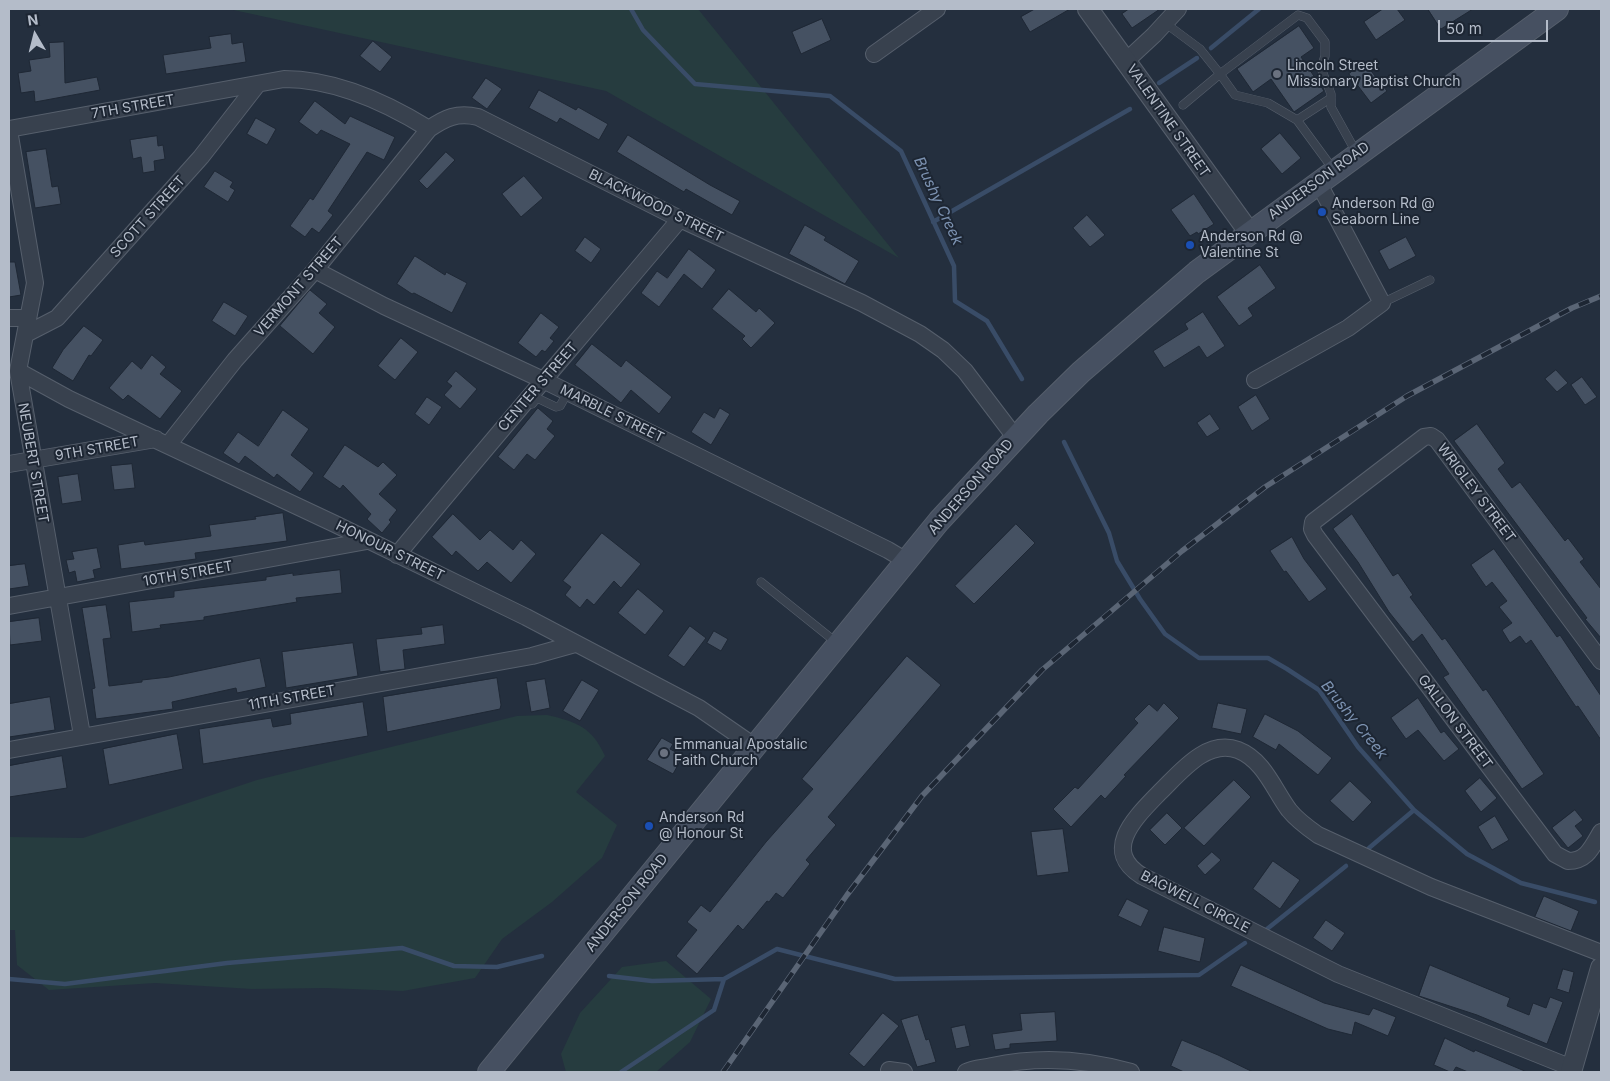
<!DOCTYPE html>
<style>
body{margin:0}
#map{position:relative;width:1610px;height:1081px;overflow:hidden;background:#242f3e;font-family:Inter,sans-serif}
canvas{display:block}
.frame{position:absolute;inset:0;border:10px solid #b4bcc9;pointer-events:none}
.north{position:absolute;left:10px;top:10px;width:50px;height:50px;-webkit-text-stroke:4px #1d2633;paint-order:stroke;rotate:352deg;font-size:14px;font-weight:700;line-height:20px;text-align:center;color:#b4bcc9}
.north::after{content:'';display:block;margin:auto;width:18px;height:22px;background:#b4bcc9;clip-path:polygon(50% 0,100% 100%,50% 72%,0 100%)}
.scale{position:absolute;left:1438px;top:20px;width:110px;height:22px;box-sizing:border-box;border:2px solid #b4bcc9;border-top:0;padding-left:6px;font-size:15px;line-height:18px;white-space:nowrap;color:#b4bcc9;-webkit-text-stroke:4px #1d2633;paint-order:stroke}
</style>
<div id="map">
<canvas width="1610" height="1081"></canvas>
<div class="frame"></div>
<div class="north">N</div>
<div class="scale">50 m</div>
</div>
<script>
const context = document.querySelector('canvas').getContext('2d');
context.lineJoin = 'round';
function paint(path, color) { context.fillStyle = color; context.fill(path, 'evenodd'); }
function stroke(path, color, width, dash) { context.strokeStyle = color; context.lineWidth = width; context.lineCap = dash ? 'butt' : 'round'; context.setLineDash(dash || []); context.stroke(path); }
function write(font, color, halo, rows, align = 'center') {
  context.font = font + ' Inter,sans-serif'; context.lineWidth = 4; context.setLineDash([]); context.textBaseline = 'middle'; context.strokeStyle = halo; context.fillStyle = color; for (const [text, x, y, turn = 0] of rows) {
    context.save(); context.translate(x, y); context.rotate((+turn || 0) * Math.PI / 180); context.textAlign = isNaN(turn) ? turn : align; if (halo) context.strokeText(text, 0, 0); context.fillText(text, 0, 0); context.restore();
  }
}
const green = new Path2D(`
 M229 9H698L899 258 606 91Z
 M547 715C577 722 592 727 605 756L576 792 617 825 602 858 552 902 502 939 475 978 403 991 326 988 252 989 155 983 49 990 17 965 15 930H9V837L83 838 257 780 517 716Z
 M666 961 711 999 690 1042 656 1072H566L561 1054 580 1013 622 967Z`);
const stream = new Path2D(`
 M631 9 643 30 695 84 830 96 901 151 954 266 955 301 987 321 1022 379
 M1211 48 1259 9
 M1159 83 1197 58
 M933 222 1130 109
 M1064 442 1109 533 1117 561 1140 599 1165 634 1199 658H1268L1287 669 1319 690 1358 747 1414 810 1467 854 1521 883 1595 902
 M1369 848 1414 810
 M1267 929 1346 866
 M609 976 652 981 724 979 777 949 895 979 1199 975 1245 943
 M9 979 65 984 227 963 402 948 454 966 497 967 542 956
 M621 1072 714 1010 724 979`);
const building = new Path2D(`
 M1035 9H1070L1030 32 1021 17Z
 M1129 9H1160L1132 28 1122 14Z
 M1383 9H1397L1405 20 1376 40 1364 22Z
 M1428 9H1473L1441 29Z
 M822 19 831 40 801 54 792 32Z
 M1299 26 1314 48 1301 57 1324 91 1294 112 1271 79 1253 92 1237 69Z
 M231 34 232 44 243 42 246 62 166 74 163 55 211 48 209 37Z
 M373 41 392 57 380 72 360 56Z
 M64 42 65 83 97 77 100 90 35 102 34 91 21 93 18 73 31 71 29 60 50 57 49 43Z
 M1364 62 1387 91 1371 103 1349 74Z
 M486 78 502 89 487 109 472 98Z
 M539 90 576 110 578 107 608 124 599 140 560 118 557 123 529 108Z
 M315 101 345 124 350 116 395 137 384 160 367 152 328 211 333 215 319 233 312 228 305 237 290 226 310 198 313 200 350 144 321 130 317 135 299 122Z
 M256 118 276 129 267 145 247 134Z
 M1280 133 1301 158 1282 174 1261 149Z
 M628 135 710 185 740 201 732 215 686 189 684 192 617 152Z
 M157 136 158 146 163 145 165 159 154 161 155 171 143 173 141 157 133 159 130 140Z
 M46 149 52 187 58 186 61 204 35 208 26 152Z
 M446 152 455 160 427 189 419 181Z
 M215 171 233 182 230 187 235 190 228 202 204 187Z
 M524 176 543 198 521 217 502 194Z
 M1194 194 1214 224 1198 234 1197 232 1190 236 1171 210Z
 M1087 215 1105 235 1090 247 1073 228Z
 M805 225 826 237 824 240 859 261 845 284 789 254Z
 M585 237 601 249 591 263 575 251Z
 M1406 237 1416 256 1389 270 1379 251Z
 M689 249 716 270 702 289 684 274 659 307 641 293 657 271 667 278Z
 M415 256 445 275 446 272 467 283 452 313 414 293 412 294 397 284Z
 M9 262H15L21 295 9 297Z
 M1260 265 1276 288 1248 308 1253 316 1239 326 1217 297Z
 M729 289 756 312 759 308 775 323 751 348 742 339 745 336 712 309Z
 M310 290 327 304 319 313 335 327 313 354 280 326Z
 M224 302 248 316 235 336 212 321Z
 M1203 312 1225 346 1207 358 1199 346 1164 368 1153 351 1188 329 1185 324Z
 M541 313 559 327 550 338 554 341 545 352 542 350 536 357 518 343Z
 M84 326 103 340 91 356 89 355 73 381 52 368 63 350Z
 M401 338 418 352 395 380 378 366Z
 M592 344 621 367 626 360 672 397 659 414 631 390 621 403 575 365Z
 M152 355 166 367 160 374 182 391 160 419 128 395 123 400 109 388 132 361 141 369Z
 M1556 370 1568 383 1557 392 1545 379Z
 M456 371 477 389 460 409 444 395 452 386 447 382Z
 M1582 377 1597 397 1585 405 1571 385Z
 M1256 395 1270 419 1252 431 1238 407Z
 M427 397 442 407 429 425 415 414Z
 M538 408 553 421 547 429 555 436 535 460 527 454 514 470 498 457Z
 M720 408 730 414 711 445 691 432 704 412 714 418Z
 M283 410 309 429 291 455 314 473 300 492 277 474 274 478 245 456 239 464 223 453 238 432 258 446Z
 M1210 414 1220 429 1207 437 1197 423Z
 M1477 424 1505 463 1498 469 1512 488 1520 482 1565 541 1568 538 1584 559 1580 562 1601 589V638L1585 619 1587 618 1454 441Z
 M345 445 378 467 383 462 397 475 379 494 397 510 389 520 391 522 382 533 367 519 371 514 343 485 340 489 323 477Z
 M132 464 135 488 114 490 111 466Z
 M78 474 82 501 62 504 58 477Z
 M283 513 287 541 195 553 196 559 121 569 118 545 144 541 145 545 211 536 209 525 256 519 255 517Z
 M453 514 480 540 490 530 513 550 521 540 536 554 511 583 487 562 478 571 456 551 452 556 432 537Z
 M1352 514 1393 576 1398 573 1413 595 1410 597 1442 640 1445 638 1483 691 1486 689 1544 774 1522 789 1443 677 1449 674 1422 634 1413 642 1389 612 1358 562 1333 529Z
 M1016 524 1035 543 974 604 955 586Z
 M602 533 641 564 621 588 614 581 594 605 587 599 580 608 565 595 571 587 563 581Z
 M1292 537 1304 559 1327 589 1309 602 1286 571 1284 572 1270 551Z
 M97 548 101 568 93 570 95 578 77 582 75 571 69 573 66 560 74 559 72 552Z
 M1494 549 1557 637 1560 635 1601 696V740L1578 706 1576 707 1531 640 1526 644 1520 636 1510 643 1502 630 1512 623 1499 607 1507 601 1492 582 1486 587 1471 565Z
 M25 564 29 586 9 589V566Z
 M340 570 342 593 296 598 297 602 204 617V620L160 625 161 628 132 632 129 602 174 597V591L266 580V577L293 573V575Z
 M638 589 664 611 645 635 618 613Z
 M106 605 111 638 103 639 109 686 142 682V680L169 677 260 658 266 687 237 693 236 688 172 702 173 709 96 719 92 689 95 688 82 608Z
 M39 618 42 641 10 645 9 622Z
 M443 625 445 644 403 650 405 669 380 672 376 639 422 634 421 628Z
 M690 626 706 638 684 667 668 656Z
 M714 631 728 639 721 651 707 643Z
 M353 643 358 676 286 688 282 652Z
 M907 656 941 685 828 817 836 825 806 860 810 864 783 898 776 893 769 902 767 901 743 930 738 925 697 974 676 956 697 930 687 922 701 905 710 912 766 842 813 789 802 779Z
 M497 678 501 705 500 709 387 732 383 697Z
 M545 679 550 708 531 712 526 682Z
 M582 680 599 690 580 721 563 711Z
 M50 697 55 730 9 737V704Z
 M1418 698 1441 733 1444 731 1459 749 1444 761 1418 730 1406 739 1391 718Z
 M363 702 368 736 203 764 199 729 271 718 273 727 291 724 290 714Z
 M1164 703 1179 718 1124 775 1126 776 1105 799 1101 795 1071 827 1053 809 1075 787 1078 789 1138 723 1134 719 1149 704 1157 711Z
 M1218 703 1247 709 1241 734 1212 728Z
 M1265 714 1298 731 1332 758 1318 775 1279 744 1276 750 1253 737Z
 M177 734 183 769 109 785 103 749Z
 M662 738 673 744 670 749 683 756 673 774 647 760Z
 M62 756 67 788 9 797V766Z
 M1480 778 1497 798 1481 812 1465 791Z
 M1234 780 1251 797 1204 846 1184 828Z
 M1350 781 1372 802 1353 822 1330 801Z
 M1575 810 1583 820 1575 826 1583 836 1568 848 1552 828Z
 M1167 813 1182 828 1165 845 1150 830Z
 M1495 816 1509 840 1492 850 1478 827Z
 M1063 829 1069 872 1037 876 1031 832Z
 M1212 852 1221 860 1205 875 1197 866Z
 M1273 861 1300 880 1280 909 1253 889Z
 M1544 896 1579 911 1571 931 1535 917Z
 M1127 899 1149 910 1141 927 1118 916Z
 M1326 920 1345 933 1332 951 1313 938Z
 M1164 927 1205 938 1200 962 1158 951Z
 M1241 965 1324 1003 1369 1015 1373 1008 1396 1017 1388 1036 1355 1022 1352 1035 1328 1029 1231 986Z
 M1430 965 1510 998 1507 1006 1529 1015 1533 1003 1546 1008 1550 997 1563 1002 1547 1044 1477 1015 1419 996Z
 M1563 969 1574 972 1569 993 1557 989Z
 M1055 1012 1057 1041 1010 1044V1048L995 1050 992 1034 1022 1030 1020 1014Z
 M883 1013 899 1026 864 1067 849 1054Z
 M918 1015 926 1040 929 1039 936 1062 917 1067 901 1020Z
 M965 1025 970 1046 956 1049 951 1028Z
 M1445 1038 1474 1052 1475 1050 1527 1072H1468L1456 1067 1453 1072H1450L1434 1065Z
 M1182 1040 1218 1055 1253 1072H1184L1171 1066Z`);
const service = new Path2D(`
 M1165 23 1200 49 1220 74 1183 105
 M1297 120 1331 98
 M1333 169 1297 120 1268 103 1235 95 1220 74 1298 15 1307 18 1325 42V56L1321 68 1331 94V107L1356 152
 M1382 303 1430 280
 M532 404 537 398 556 407 560 406 568 392
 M761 582 837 643`);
const minor = new Path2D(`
 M874 54 937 9
 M1126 61 1154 35 1178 9
 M9 129 284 79C334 79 387 103 429 129 445 118 457 112 478 117L680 219 862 303 920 334 943 350 965 371 1015 437
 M9 130 35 283 18 371 82 735
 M315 270 384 306 543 380 888 550 908 562
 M9 318H28
 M26 334 57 318 201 157 257 85
 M18 371 69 399 335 524 526 617 699 708 754 746
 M1255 380 1348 328 1382 303 1318 182
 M168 445 235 360 315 270 429 129
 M9 464 156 439
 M397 555C490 442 586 331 680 219
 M9 606 367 541
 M1601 661 1437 440 1431 436 1424 437 1313 522 1312 529 1315 535 1555 854 1568 861C1587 861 1592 847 1601 832
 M9 750 532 656 575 644
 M1572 1068 1338 974 1142 876C1100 850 1137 816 1159 793 1179 774 1206 738 1238 750 1264 760 1274 790 1289 810 1297 820 1308 828 1318 835L1431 887 1601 953
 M889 1070 904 1072
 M966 1072C974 1068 984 1068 992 1066 1038 1056 1086 1059 1131 1072`);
const tertiary = new Path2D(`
 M1088 9 1249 232
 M1571 1072 1601 968`);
const secondary = new Path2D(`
 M489 1072 939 521 1038 414 1081 372 1197 272 1557 9`);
const rail = new Path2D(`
 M723 1072 847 895 922 796 1042 670 1182 551 1265 487 1407 396 1572 308 1601 296`);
const markers = [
 [1277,74,5,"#6b7280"],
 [1322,212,5,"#1a4fb4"],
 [1190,245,5,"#1a4fb4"],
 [664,753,5,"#6b7280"],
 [649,826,5,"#1a4fb4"]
];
const poiNames = [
 ["Lincoln Street",1287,66],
 ["Missionary Baptist Church",1287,82],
 ["Anderson Rd @",1332,204],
 ["Seaborn Line",1332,220],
 ["Anderson Rd @",1200,237],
 ["Valentine St",1200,253],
 ["Emmanual Apostalic",674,745],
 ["Faith Church",674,761],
 ["Anderson Rd",659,818],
 ["@ Honour St",659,834]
];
const streetNames = [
 ["7TH STREET",133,107,-10],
 ["VALENTINE STREET",1168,121,55],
 ["ANDERSON ROAD",1319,181,-36],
 ["BLACKWOOD STREET",656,206,26],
 ["SCOTT STREET",148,217,-48],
 ["VERMONT STREET",299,287,-49],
 ["CENTER STREET",538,387,-49],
 ["MARBLE STREET",612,414,26],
 ["9TH STREET",97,449,-10],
 ["NEUBERT STREET",33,463,80],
 ["ANDERSON ROAD",971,487,-49],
 ["WRIGLEY STREET",1476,493,53],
 ["HONOUR STREET",390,551,26],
 ["10TH STREET",188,574,-10],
 ["11TH STREET",292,698,-10],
 ["GALLON STREET",1455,722,53],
 ["BAGWELL CIRCLE",1195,902,27],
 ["ANDERSON ROAD",627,903,-51]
];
const waterNames = [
 ["Brushy Creek",938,201,65],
 ["Brushy Creek",1354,720,51]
];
paint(green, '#263c3f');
stroke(stream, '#394c67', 4.5);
paint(building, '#455162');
stroke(building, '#1f2835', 1);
stroke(service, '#565f6c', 9);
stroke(minor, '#565f6c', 18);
stroke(tertiary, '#565f6c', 22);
stroke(secondary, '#565f6c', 24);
stroke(service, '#38414e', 8);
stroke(minor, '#38414e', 16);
stroke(tertiary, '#38414e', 20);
stroke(secondary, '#465061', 22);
stroke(rail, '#5a6575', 5.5);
stroke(rail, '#1d2633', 4, [11]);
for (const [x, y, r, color] of markers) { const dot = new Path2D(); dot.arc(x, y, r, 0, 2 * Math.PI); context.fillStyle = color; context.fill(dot); stroke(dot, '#1d2633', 2); }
write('14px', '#b4bcc9', '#1d2633', poiNames, 'left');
write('14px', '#b4bcc9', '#1d2633', streetNames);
write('italic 15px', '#7c92b1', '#1d2633', waterNames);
</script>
